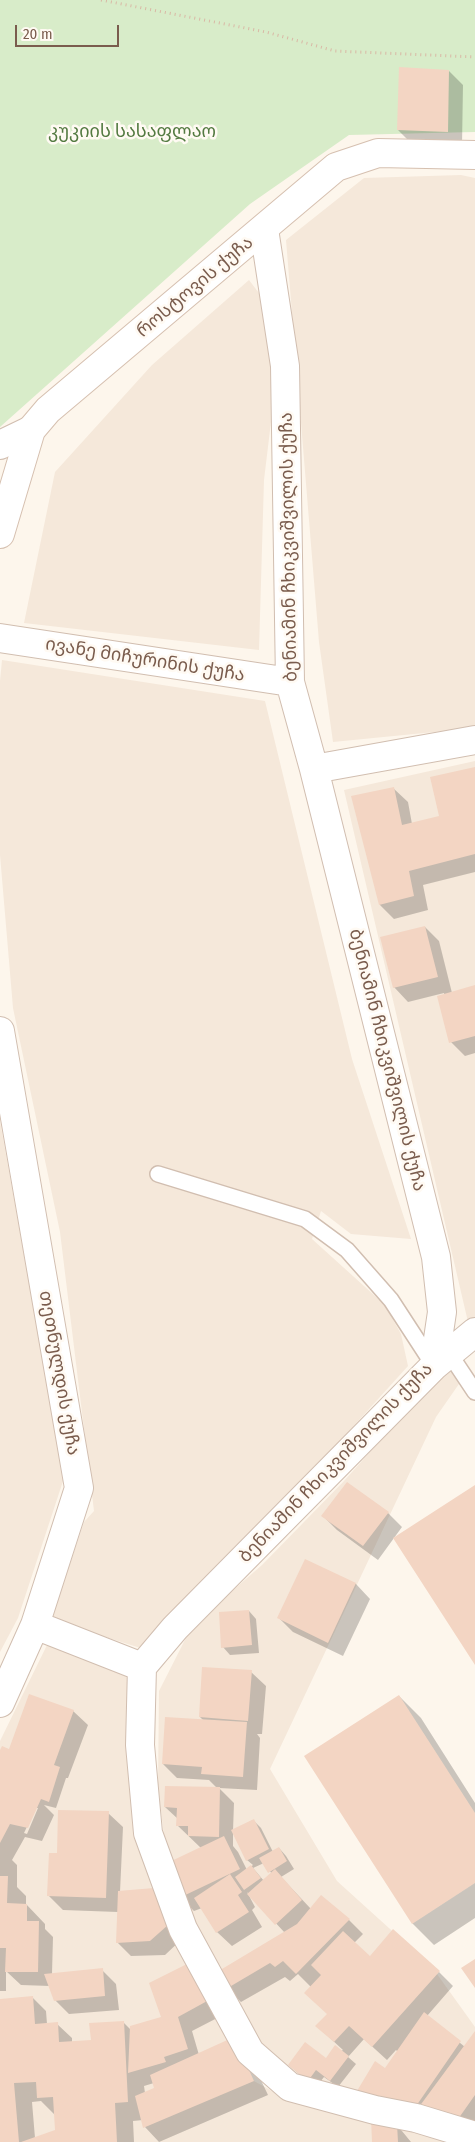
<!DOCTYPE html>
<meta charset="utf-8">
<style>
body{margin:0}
#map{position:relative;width:475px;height:2142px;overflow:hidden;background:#fdf6ec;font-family:"Fira Sans Condensed",sans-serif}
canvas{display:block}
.scale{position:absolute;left:15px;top:25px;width:104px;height:22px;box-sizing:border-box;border:2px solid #7a5c4d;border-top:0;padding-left:6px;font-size:15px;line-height:18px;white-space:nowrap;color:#7a5c4d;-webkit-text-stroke:4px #fffaf3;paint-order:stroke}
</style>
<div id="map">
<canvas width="475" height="2142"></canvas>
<div class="scale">20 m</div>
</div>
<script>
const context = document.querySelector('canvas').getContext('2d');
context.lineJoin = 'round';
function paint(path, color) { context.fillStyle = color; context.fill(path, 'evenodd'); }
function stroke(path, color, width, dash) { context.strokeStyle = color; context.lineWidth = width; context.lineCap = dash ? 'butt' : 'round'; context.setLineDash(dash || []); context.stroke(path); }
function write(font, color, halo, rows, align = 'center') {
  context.font = font + ' "Fira Sans Condensed","Noto Sans Georgian",sans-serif'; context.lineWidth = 5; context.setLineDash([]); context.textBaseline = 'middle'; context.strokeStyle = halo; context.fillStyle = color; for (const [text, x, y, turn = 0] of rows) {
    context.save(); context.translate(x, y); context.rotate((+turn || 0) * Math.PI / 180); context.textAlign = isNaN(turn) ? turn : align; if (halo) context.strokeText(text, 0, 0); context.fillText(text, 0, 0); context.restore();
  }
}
const residential = new Path2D(`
 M461 175 475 178V728L333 742 319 642 286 240 364 178Z
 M249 280 265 301 277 372 264 480 259 650 24 623 55 472 152 365Z
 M2 660 265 701 352 1059 411 1239 351 1234 321 1211 312 1239 385 1305 401 1334 408 1366 150 1651 51 1620 84 1522 94 1511 60 1232 13 1008 0 855V681Z
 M475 761V1317L468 1322 344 790Z
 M0 1121 64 1478 18 1618 0 1652Z
 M445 1368 468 1371 436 1417 270 1769 337 1881 432 1967 475 2027V2130L309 2084 252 2037 169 1879 158 1785 159 1691 192 1626 262 1565 344 1481Z
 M48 1643 127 1674 139 1838 172 1931 254 2081 274 2092 453 2142H0V1741Z`);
const green = new Path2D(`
 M0 0H475V132L349 135 250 204 0 427Z`);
const shadow = new Path2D(`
 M449 71 463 85 462 146 412 144 398 130Z
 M475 769V872L423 885 428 910 394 919 380 905 353 797 393 788 408 802 412 824 441 817Z
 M425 927 439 941 452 993 475 987V1053L465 1056 451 1042 444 993 408 1002 394 987Z
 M388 1513 402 1527 378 1560 337 1530 323 1516Z
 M306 1561 356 1584 370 1599 343 1656 293 1632 279 1618Z
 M249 1611 256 1619 259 1653 230 1655 223 1647Z
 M251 1672 266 1686 262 1734H257L260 1738 257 1790 219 1788 234 1803 233 1831 253 1820 261 1828 273 1852 279 1848 286 1856 294 1869 281 1877 311 1909 322 1897 349 1920 363 1934 354 1943 370 1958 439 1972 453 1986 427 2016 465 2047 475 2034V2129L432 2125 385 2070 398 2052 396 2050 387 2060 364 2039 348 2057 356 2064 338 2087 324 2077 316 2087 297 2072 289 2065 326 2059 343 2050 317 2026 328 2014 311 1987 298 1974 290 1981 285 1977 241 2002 227 1988 285 1933 247 1892 255 1907 252 1910 262 1927 232 1946 217 1932 202 1908 194 1911 180 1897 202 1849 177 1825 178 1819 165 1807 218 1789 209 1780 177 1778 163 1764 204 1721 200 1717ZM233 1832 247 1860 253 1865 247 1870 238 1852 233 1846ZM264 1863 272 1874 264 1881 253 1868Z
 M399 1696 421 1718 475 1803V1918L434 1945 412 1923Z
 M73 1711 88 1725 68 1778H66L56 1808 44 1805 54 1815 42 1841 25 1837 12 1860 17 1865V1887L26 1896V1904L45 1924V1929L53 1937 52 1974 102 1970 116 1984 119 2010 69 2014 55 2000 50 1986 21 1985 6 1971V1991H0V1753L10 1750ZM36 1808H38L27 1834 24 1833Z
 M108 1813 123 1827 120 1892 153 1890 182 1939 165 1955 131 1956 117 1942 118 1912 63 1910 48 1895 58 1855Z
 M189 1964 223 2015 192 2031 199 2055 248 2053 268 2095 159 2142 145 2127 143 2120 133 2121 134 2142H0V2001L32 1997 46 2011 47 2024H57L72 2038V2043L92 2041 123 2022 131 2030 163 2018ZM154 2083 156 2088 145 2093 144 2086ZM41 2101 55 2115 56 2131 35 2138 32 2102Z
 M397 2125 411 2142H373Z`);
const building = new Path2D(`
 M399 67 449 70 448 132 397 130Z
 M475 767V854L409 871 414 896 379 905 351 796 394 787 402 825 439 816 430 777Z
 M425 926 438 977 393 988 380 937Z
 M475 985V1036L449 1043 437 996Z
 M347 1482 389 1512 363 1546 321 1516Z
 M475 1485V1665L393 1538Z
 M305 1559 356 1583 328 1643 277 1618Z
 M249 1610 252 1645 221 1648 219 1612Z
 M202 1667 252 1670 248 1721 199 1717Z
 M29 1694 74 1710 54 1765 60 1767 49 1802 41 1799 28 1828 10 1824 0 1843V1750L2 1746 9 1749Z
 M399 1695 475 1813V1883L412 1924 304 1756Z
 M165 1717 247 1722 243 1777 201 1774 202 1767 162 1764Z
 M165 1786 220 1787 219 1837 188 1836V1826H176L177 1808 164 1807Z
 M58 1810 109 1811 106 1898 47 1896 49 1853H57Z
 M254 1819 269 1849 246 1861 231 1830Z
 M224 1836 240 1869 179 1898 163 1865Z
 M279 1847 287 1861 268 1873 259 1858Z
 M251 1865 261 1878 244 1890 235 1877Z
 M275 1869 302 1900 275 1925 247 1894Z
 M230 1874 242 1892 238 1895 249 1912 216 1933 194 1898Z
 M0 1876H8L7 1903 27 1904V1921H39L38 1972H5L6 1948H0Z
 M154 1888 168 1925 150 1941 116 1943 118 1891Z
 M321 1895 350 1919 296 1974 283 1961 275 1967 270 1963 226 1989 217 1972 297 1924Z
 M393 1929 440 1971 372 2047 349 2026 334 2042 315 2026 327 2014 304 1993 321 1975 311 1965 343 1931 370 1956Z
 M475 1959V1988L461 1968Z
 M189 1963 209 2000 178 2017 188 2049 164 2057 166 2062 128 2073 130 2026 161 2017 149 1983Z
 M103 1968 105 1996 54 2001 44 1974Z
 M33 1996 35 2024 58 2022 59 2042 91 2040 89 2023 124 2021 128 2102 115 2103 117 2142H21L55 2130 53 2097 37 2098 36 2082 14 2083 19 2142H0V1999Z
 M424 2012 461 2041 412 2112 354 2096 375 2061 385 2068Z
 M475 2031V2095L456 2122 416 2111Z
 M234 2037 254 2081 143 2128 135 2096 154 2088 150 2075Z
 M305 2042 326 2058 335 2045 349 2056 330 2081 316 2070 308 2081 288 2065Z
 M371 2118 397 2124 398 2142H372Z`);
const path = new Path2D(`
 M101 0 266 32 335 51 475 57`);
const lane = new Path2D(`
 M158 1174 305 1219 347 1250 391 1300 434 1366
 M449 1353 475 1392`);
const street = new Path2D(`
 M264 229 285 366 290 682 314 769 436 1257 442 1312 434 1366
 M0 445 31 430
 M0 638 290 682
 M314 769 475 740
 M0 1031 79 1488 35 1625 0 1703
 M475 1332 434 1366 175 1628 142 1667 140 1745 148 1833 183 1929 250 2052 290 2087 375 2110 416 2118 475 2136
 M35 1625 142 1667`);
const secondary = new Path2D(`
 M0 534 31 430 48 410 336 167 378 153 475 155`);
const parkNames = [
 ["კუკიის სასაფლაო",132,132]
];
const streetNames = [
 ["როსტოვის ქუჩა",195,287,-40],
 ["ბენიამინ ჩხიკვიშვილის ქუჩა",289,547,-91],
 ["ივანე მიჩურინის ქუჩა",145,660,9],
 ["ბენიამინ ჩხიკვიშვილის ქუჩა",387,1060,76],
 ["თეთნულდის ქუჩა",59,1373,80],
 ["ბენიამინ ჩხიკვიშვილის ქუჩა",336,1463,-46]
];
paint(residential, '#f5e8da');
paint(green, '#d8ecc9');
paint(shadow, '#0003');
paint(building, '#f3d5c3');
stroke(lane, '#d1beb0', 18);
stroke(street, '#d1beb0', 30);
stroke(secondary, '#d6c0b0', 30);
stroke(path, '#d9b8a5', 3, [1, 4]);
stroke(lane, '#fff', 15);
stroke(street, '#fff', 28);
stroke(secondary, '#fff', 28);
write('18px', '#537a41', '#fffaf3', parkNames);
write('18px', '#7a5c4d', '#fffaf3', streetNames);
</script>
